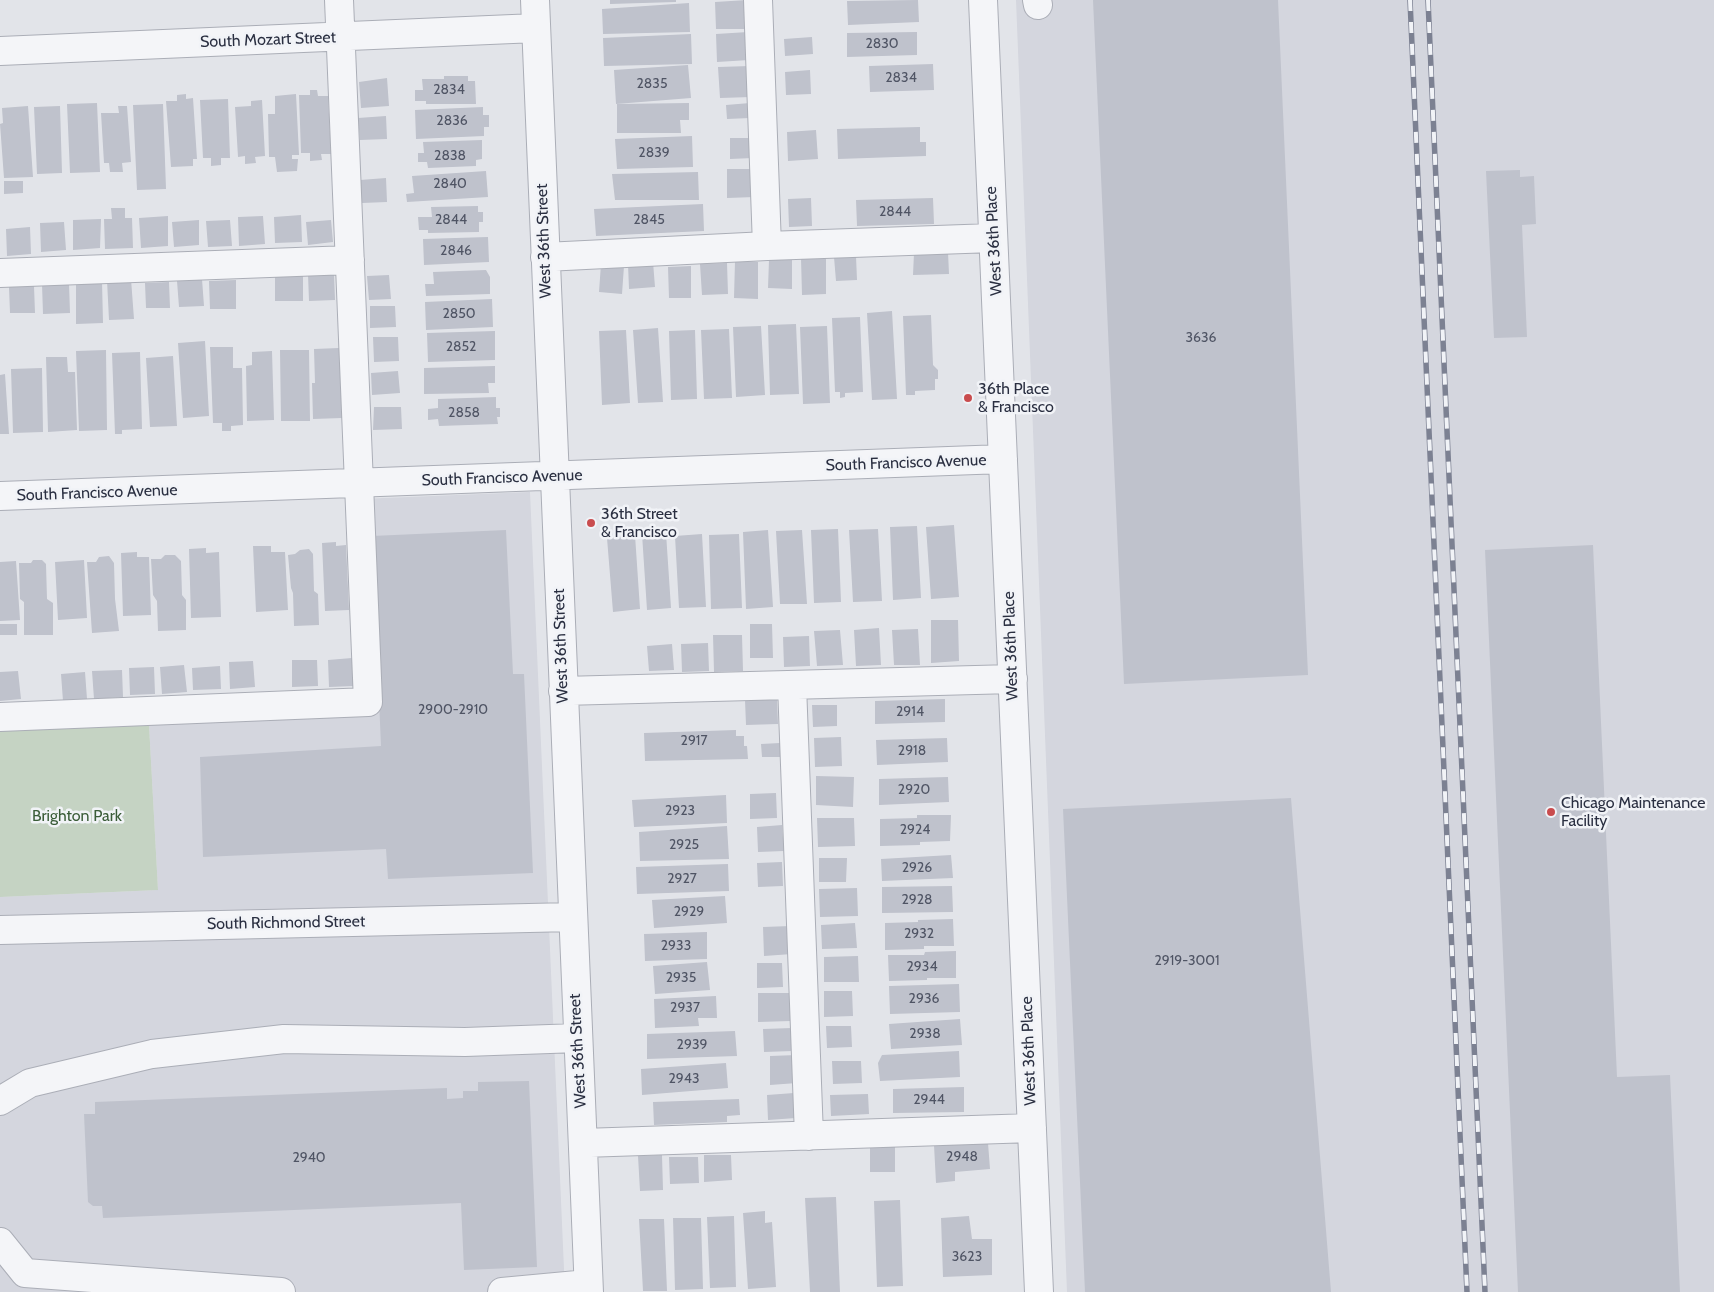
<!DOCTYPE html>
<style>
body{margin:0}
canvas{display:block;background:#e2e4e9}
</style>
<canvas width="1714" height="1292"></canvas>
<script>
const context = document.querySelector('canvas').getContext('2d');
context.lineJoin = 'round';
function paint(path, color) { context.fillStyle = color; context.fill(path, 'evenodd'); }
function stroke(path, color, width, dash) { context.strokeStyle = color; context.lineWidth = width; context.lineCap = dash ? 'butt' : 'round'; context.setLineDash(dash || []); context.stroke(path); }
function write(font, color, halo, rows, align = 'center') {
  context.font = font + ' Cabin,sans-serif'; context.lineWidth = 5; context.setLineDash([]); context.textBaseline = 'middle'; context.strokeStyle = halo; context.fillStyle = color; for (const [text, x, y, turn = 0] of rows) {
    context.save(); context.translate(x, y); context.rotate((+turn || 0) * Math.PI / 180); context.textAlign = isNaN(turn) ? turn : align; if (halo) context.strokeText(text, 0, 0); context.fillText(text, 0, 0); context.restore();
  }
}
const built = new Path2D(`
 M1016 0H1714V1292H1067Z
 M530 492 565 1292H0V897L158 890 149 725 150 711 368 701 360 499Z`);
const green = new Path2D(`
 M149 725 158 890 0 897V731Z`);
const building = new Path2D(`
 M610 0H676V2L610 4Z
 M747 0V29H716L715 2Z
 M918 0 919 22 848 25 847 1Z
 M1093 0H1278L1308 675 1124 684Z
 M689 3 690 32 603 34 602 9Z
 M748 32 749 60 717 62 716 34Z
 M917 32V55L847 57V33Z
 M691 34 692 64 604 66 603 38Z
 M812 37 813 54 785 56 784 39Z
 M933 64 934 90 870 92 869 66Z
 M688 65 691 98 616 104 614 70Z
 M750 66 751 97 720 98 718 67Z
 M810 70 811 94 786 95 785 72Z
 M444 76H468V81H475L476 104H426V101H415V90H423L422 79H444Z
 M387 78 389 106 361 108 359 82Z
 M310 90H317L318 96H328L331 154H321L322 160 310 161V153H301L299 95H310Z
 M186 94V99L193 98 197 159H193V166L171 167 166 101H177V95Z
 M296 94 299 155H292V159H298L297 171 277 172 275 157H269L268 114H275V96Z
 M228 99 230 158H221V165L211 166V158H203L200 100Z
 M262 100 265 156 255 157 256 163 245 164V156L238 157 235 107 251 106V101Z
 M97 103 100 172 70 173 67 104Z
 M689 103V120H680L681 133H617V104Z
 M750 103V118L727 119 726 105Z
 M163 104 166 189 137 190 133 105Z
 M28 106 33 177 4 178 0 124 3 123 2 108Z
 M60 106 62 173 37 174 34 107Z
 M118 106H127L131 162 122 163 123 172H110L109 163H104L101 113H119Z
 M483 107V115H489V127H484V136L416 139 415 110Z
 M386 116 387 139 360 140 358 118Z
 M920 127V142H926V156L838 159 837 129Z
 M816 130 818 159 788 161 787 132Z
 M692 136 693 167 617 169 615 139Z
 M730 138H752L753 158 730 159Z
 M482 140V159L476 160V166L428 168 427 162H418V153H424L423 142Z
 M727 169H754L755 197 727 198Z
 M1520 170V177L1534 176 1536 224 1522 225 1527 337 1494 338 1486 171Z
 M486 171 488 197 407 202 406 194 414 193 412 176Z
 M698 172 699 200H615L612 174Z
 M386 178 387 202 362 203 360 180Z
 M4 181H23V193L4 194Z
 M811 198 812 226 789 227 788 199Z
 M933 198 934 224 857 226 856 200Z
 M703 204 704 231 596 236 594 209Z
 M478 206V212H483V222H479V232L428 233V230H419L418 217H432L431 207Z
 M111 208H125V218H132L133 248 105 249 104 219H112Z
 M301 215 302 242 275 243 274 217Z
 M168 216V246L141 248 139 218Z
 M263 216 265 244 239 246 238 217Z
 M101 219 100 248 73 250V220Z
 M199 220V245L174 247 172 222Z
 M230 220 232 246 208 247 206 221Z
 M331 220 333 242 308 245 306 222Z
 M64 222 66 250 41 252 40 223Z
 M30 227 31 254 7 256 6 229Z
 M488 237 489 262 424 265 423 239Z
 M948 252 949 274 913 275 914 253Z
 M856 256 857 280 836 281 834 257Z
 M826 257V294L802 295 801 258Z
 M769 260H792V289L768 288Z
 M735 261 758 262V299L734 298Z
 M653 262 655 287 629 289 628 264Z
 M727 263 728 294 702 295 700 264Z
 M601 264 624 266 622 294 599 292Z
 M691 266V298H669L668 267Z
 M486 270 490 277V294L426 296 425 284H434L433 272Z
 M308 274H334L335 300 309 301Z
 M303 275V301H275V276Z
 M389 275 391 299 369 300 367 276Z
 M131 279 134 319 109 320 107 280Z
 M202 279 204 306 179 307 177 281Z
 M236 280V309H210L209 281Z
 M102 281 103 323 76 324V283Z
 M169 282 170 308H146L145 283Z
 M69 283 70 313 43 314 42 284Z
 M34 286 35 313H10L9 287Z
 M492 299 493 327 426 330 425 302Z
 M370 306H395L396 327 370 328Z
 M892 311 897 399 872 400 867 313Z
 M931 315 933 365 938 370V379H935V390L915 391V395H906L903 316Z
 M860 317 863 392 845 393V397L840 398V392H835L832 318Z
 M796 324 799 394 770 395 768 325Z
 M761 326 765 395 736 397 733 327Z
 M827 326 830 403 803 404 800 327Z
 M658 328 663 402 638 403 633 330Z
 M729 329 732 398 704 399 701 330Z
 M626 330 630 403 602 405 599 331Z
 M695 330 697 399 671 400 669 331Z
 M495 331V360L428 362 427 333Z
 M373 337H398L399 361 374 362Z
 M205 341 209 416 183 418 178 343Z
 M210 347H233V368H242L243 425 231 426V431H222V423H213Z
 M339 348 342 418 313 419 312 383H315L314 349Z
 M106 350 107 430 79 431 76 351Z
 M280 350H309L310 421H281Z
 M272 351 274 420 247 421 246 366 252 365V352Z
 M140 352 142 429 122 430V434H115L112 353Z
 M173 356 177 426 150 427 146 358Z
 M46 357H67L68 372H75L77 430 48 432Z
 M495 366V383H488L489 393 424 394V368Z
 M42 368 43 432 13 433 11 369Z
 M398 371 400 393 372 395 371 373Z
 M5 374 9 434H0V375Z
 M496 397V408H500V417H497L498 424 439 426 438 419 428 420V409L438 408V399Z
 M374 407H401L402 429 373 430Z
 M954 525 959 597 931 599 926 527Z
 M917 526 921 598 893 600 890 527Z
 M838 529 841 602 814 603 811 530Z
 M878 529 882 601 853 602 849 530Z
 M506 530 513 674H524L533 873 388 879 386 849 203 857 200 757 381 746 372 536Z
 M768 530 773 607 746 609 743 532Z
 M802 530 807 604H780L776 531Z
 M666 533 671 608 647 610 642 534Z
 M702 534 706 607 679 608 675 536Z
 M739 534 742 608 711 609 709 535Z
 M635 535 640 609 613 612 607 538Z
 M336 542V546L346 545 349 610 325 611 322 543Z
 M1593 545 1617 1077 1670 1075 1680 1292H1518L1485 550Z
 M253 546H271V552H285L288 610 256 612Z
 M206 548V553L219 552 221 617 191 618 189 549Z
 M309 549 313 554 314 591 318 594 319 625 294 626 293 593 291 588 288 555 295 554 300 550Z
 M137 552V557H149L151 615 123 616 121 553Z
 M165 555H175L181 561 182 595 186 600V630L158 631 157 601 153 595 151 559H161Z
 M109 556 114 563 115 599 119 631 92 633 87 562H96L99 557Z
 M33 560H42L46 564 47 599 53 603V635H24V602L20 599 19 563H31Z
 M84 560 87 618 58 620 55 562Z
 M16 561 20 620 0 621V562Z
 M931 620H958L959 661 931 663Z
 M0 624H17V635H0Z
 M750 624H772L773 658H750Z
 M879 628 881 665 856 666 854 630Z
 M918 629 920 665H894L892 630Z
 M840 630 843 665 817 666 814 631Z
 M713 635H742L743 671 714 672Z
 M809 636 810 666 784 667 783 637Z
 M708 643 709 671 682 672 681 644Z
 M672 644 674 670 649 671 647 646Z
 M352 658 354 686 329 687 328 660Z
 M292 660H317L318 686 292 687Z
 M253 661 255 687 230 689 229 662Z
 M184 665 187 692 162 694 160 667Z
 M220 666 221 689 193 690 192 668Z
 M154 667 155 694 130 695 129 668Z
 M122 670 123 697 94 699 92 671Z
 M18 671 21 699 0 701V672Z
 M85 672 87 699 63 701 61 674Z
 M777 699 778 724 746 725 745 700Z
 M945 699V722L875 724V701Z
 M812 705H837V726L813 727Z
 M736 730V736H744V746H747L748 759 645 761 644 733Z
 M841 737 842 766 815 767 814 738Z
 M947 738 948 762 877 765 876 740Z
 M780 743 781 757H762L761 744Z
 M816 776 854 777 853 807 816 805Z
 M948 777 949 802 879 805V779Z
 M776 793 777 818 750 819V794Z
 M726 795 727 823 634 827 632 800Z
 M1291 798 1331 1292H1085L1063 809Z
 M917 815H951L950 841 920 842V845L880 846V819L917 818Z
 M817 818H854L855 846 818 847Z
 M782 825 784 851 758 852 757 827Z
 M727 826 729 859 640 861 639 832Z
 M951 855 953 878 882 881 881 859Z
 M819 858H847L846 882H819Z
 M782 862 783 886 758 887 757 863Z
 M728 864 729 891 637 894 636 867Z
 M952 886 953 912 882 913V887Z
 M857 888 858 916 820 917 819 889Z
 M725 896 727 923 654 928 652 900Z
 M953 919 954 946H924V949L885 950V923L918 922V920Z
 M855 923 857 948 822 949 821 925Z
 M791 926 792 954 764 956 763 927Z
 M707 932V959L645 961 644 934Z
 M956 951V978H927V980L889 981 888 955H924L925 952Z
 M858 956 859 982H824V957Z
 M707 962 710 990 655 994 653 966Z
 M757 963H782L783 987 757 988Z
 M959 984 960 1012 890 1014 889 986Z
 M824 991H852L853 1016 824 1017Z
 M758 993H791V1021L758 1022Z
 M716 996 717 1018H698L699 1026 655 1028 654 999Z
 M960 1019 962 1045 891 1049 889 1024Z
 M826 1026H851L852 1047 827 1048Z
 M792 1028 793 1051 764 1052 763 1029Z
 M735 1031 737 1056 647 1059V1034Z
 M959 1051 960 1077 880 1081 878 1063 882 1055Z
 M797 1055V1083L770 1085V1056Z
 M832 1061H861L862 1083 833 1084Z
 M726 1063 728 1088 642 1095 641 1069Z
 M529 1081 537 1267 464 1270 461 1203 103 1218 102 1206H93L88 1202 84 1114H95V1102L447 1088V1099L463 1098V1091H478V1082Z
 M964 1087V1112L893 1113V1089Z
 M794 1093 796 1118 768 1120 767 1095Z
 M868 1094 869 1114 831 1116 830 1095Z
 M739 1099 740 1115 727 1116V1122L654 1125 653 1102Z
 M988 1143 990 1169 955 1172V1181L936 1183 934 1145Z
 M870 1144H895V1172H870Z
 M662 1155 663 1190 640 1191 638 1156Z
 M704 1155H731L732 1180 704 1182Z
 M669 1157H698L699 1183 670 1184Z
 M836 1197 840 1292H810L805 1198Z
 M900 1200 903 1286 877 1287 874 1201Z
 M765 1211V1223L772 1222 776 1287 748 1289 743 1213Z
 M734 1216 736 1287 710 1288 707 1217Z
 M969 1216 972 1239H992V1275L943 1277 941 1218Z
 M673 1218H701L703 1289 675 1290Z
 M639 1219H664L667 1291H643Z`);
const minor = new Path2D(`
 M535 0 589 1292
 M758 0 767 246
 M983 0 1039 1292
 M1037 0 1038 5
 M0 51 536 28
 M545 257 767 246 993 238
 M0 273 350 260
 M0 496 1003 459
 M792 685 809 1136
 M563 691 1013 679
 M0 717 368 702 339 0
 M0 930 573 917
 M0 1101 30 1083 152 1054 284 1039 465 1042 578 1038
 M583 1143 1032 1128
 M0 1242 25 1273 281 1292
 M502 1292 588 1284`);
const rail = new Path2D(`
 M1410 0 1467 1292
 M1428 0 1485 1292`);
const markers = [
 [968,398,5,"#c94c4e"],
 [591,523,5,"#c94c4e"],
 [1551,812,5,"#c94c4e"]
];
const numberNames = [
 ["2830",882,44],
 ["2834",901,78],
 ["2835",652,84],
 ["2834",449,90],
 ["2836",452,121],
 ["2839",654,153],
 ["2838",450,156],
 ["2840",450,184],
 ["2844",895,212],
 ["2844",451,220],
 ["2845",649,220],
 ["2846",456,251],
 ["2850",459,314],
 ["3636",1201,338],
 ["2852",461,347],
 ["2858",464,413],
 ["2900-2910",453,710],
 ["2914",910,712],
 ["2917",694,741],
 ["2918",912,751],
 ["2920",914,790],
 ["2923",680,811],
 ["2924",915,830],
 ["2925",684,845],
 ["2926",917,868],
 ["2927",682,879],
 ["2928",917,900],
 ["2929",689,912],
 ["2932",919,934],
 ["2933",676,946],
 ["2919-3001",1187,961],
 ["2934",922,967],
 ["2935",681,978],
 ["2936",924,999],
 ["2937",685,1008],
 ["2938",925,1034],
 ["2939",692,1045],
 ["2943",684,1079],
 ["2944",929,1100],
 ["2948",962,1157],
 ["2940",309,1158],
 ["3623",967,1257]
];
const streetNames = [
 ["South Mozart Street",268,40,-2],
 ["West 36th Street",544,241,-92],
 ["West 36th Place",994,241,-93],
 ["South Francisco Avenue",906,463,-2],
 ["South Francisco Avenue",502,478,-2],
 ["South Francisco Avenue",97,493,-2],
 ["West 36th Street",561,646,-92],
 ["West 36th Place",1011,646,-92],
 ["South Richmond Street",286,923,-1],
 ["West 36th Street",578,1051,-93],
 ["West 36th Place",1029,1051,-92]
];
const poiNames = [
 ["36th Place",978,389],
 ["& Francisco",978,407],
 ["36th Street",601,514],
 ["& Francisco",601,532],
 ["Chicago Maintenance",1561,803],
 ["Facility",1561,821]
];
const parkNames = [
 ["Brighton Park",77,816]
];
paint(built, '#d4d6de');
paint(green, '#c5d3c3');
paint(building, '#bfc2cc');
stroke(minor, '#abaeb7', 30);
stroke(minor, '#f4f5f8', 28);
stroke(rail, '#7c8192', 5.5);
stroke(rail, '#f1f3f7', 4, [11]);
for (const [x, y, r, color] of markers) { const dot = new Path2D(); dot.arc(x, y, r, 0, 2 * Math.PI); context.fillStyle = color; context.fill(dot); stroke(dot, '#f1f3f7', 2); }
write('14px', '#4f5464', null, numberNames);
write('16px', '#2a2f41', '#f1f3f7', streetNames);
write('16px', '#2a2f41', '#f1f3f7', poiNames, 'left');
write('16px', '#3a5c38', '#f1f3f7', parkNames);
</script>
